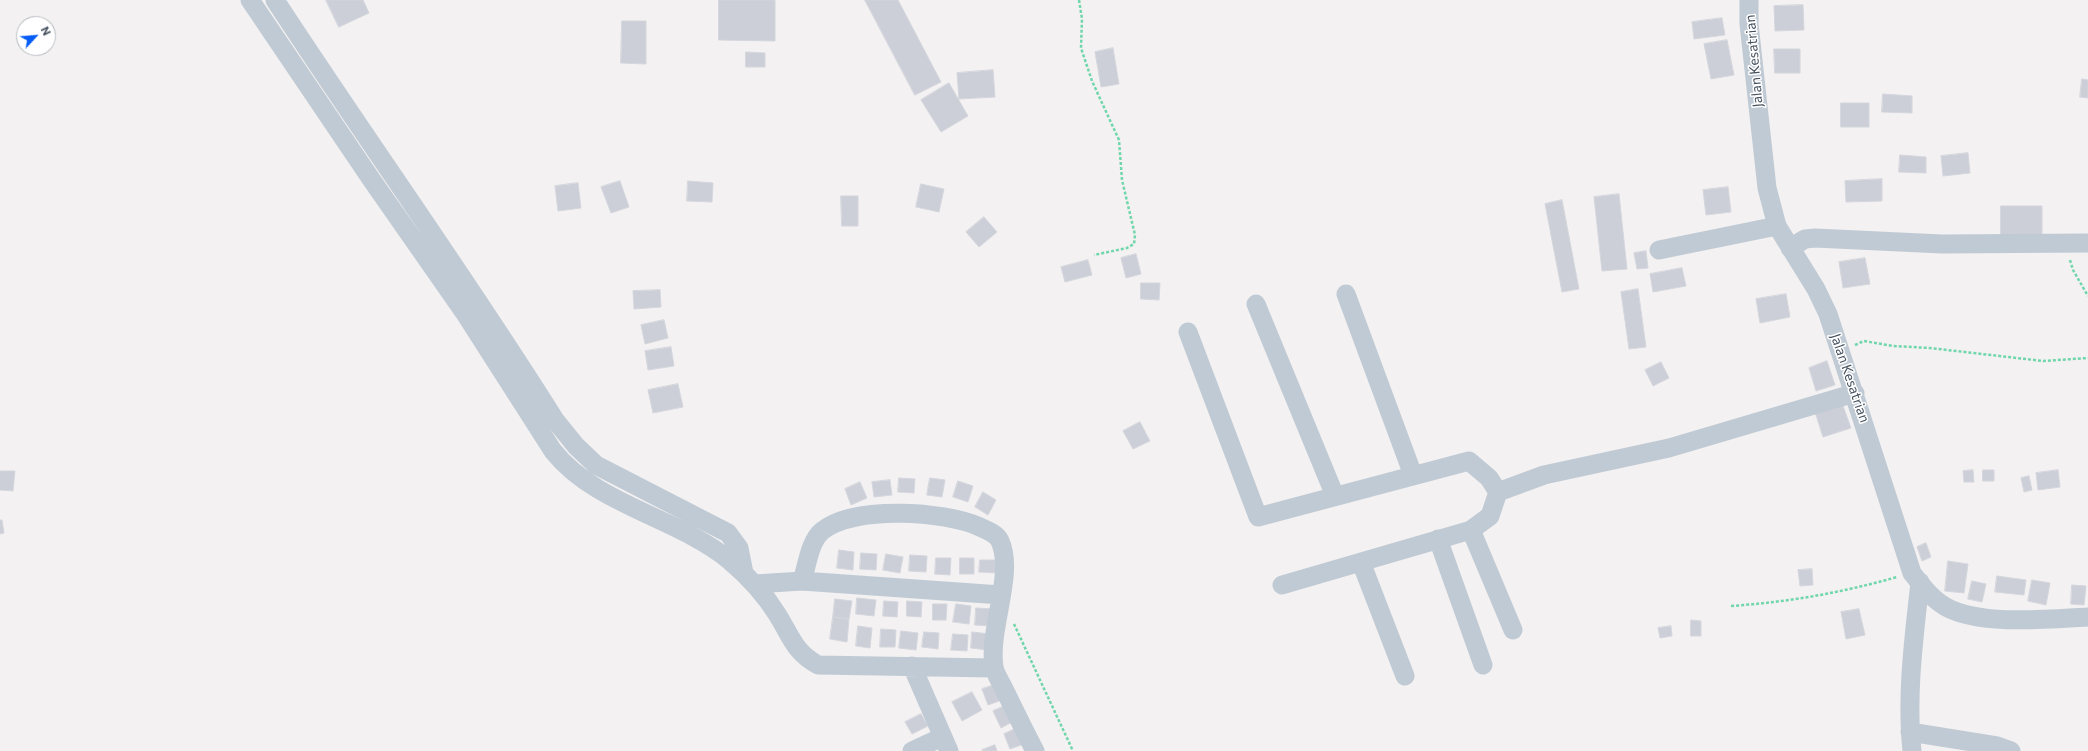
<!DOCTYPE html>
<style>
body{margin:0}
#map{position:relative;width:2088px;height:751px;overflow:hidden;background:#f3f1f1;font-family:Commissioner,sans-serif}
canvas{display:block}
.north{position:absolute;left:16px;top:16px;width:40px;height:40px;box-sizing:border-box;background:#fff;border:1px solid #b5babf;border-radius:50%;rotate:64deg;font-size:11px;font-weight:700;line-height:16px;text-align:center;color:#465260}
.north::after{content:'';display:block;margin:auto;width:14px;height:18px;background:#065cf7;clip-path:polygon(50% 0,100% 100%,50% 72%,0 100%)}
</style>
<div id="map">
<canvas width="2088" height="751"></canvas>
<div class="north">N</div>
</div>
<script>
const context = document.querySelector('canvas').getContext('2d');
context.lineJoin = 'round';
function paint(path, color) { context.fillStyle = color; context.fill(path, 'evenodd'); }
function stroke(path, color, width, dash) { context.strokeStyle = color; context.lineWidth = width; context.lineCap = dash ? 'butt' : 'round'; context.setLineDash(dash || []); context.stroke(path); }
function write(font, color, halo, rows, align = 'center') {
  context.font = font + ' Commissioner,sans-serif'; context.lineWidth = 3; context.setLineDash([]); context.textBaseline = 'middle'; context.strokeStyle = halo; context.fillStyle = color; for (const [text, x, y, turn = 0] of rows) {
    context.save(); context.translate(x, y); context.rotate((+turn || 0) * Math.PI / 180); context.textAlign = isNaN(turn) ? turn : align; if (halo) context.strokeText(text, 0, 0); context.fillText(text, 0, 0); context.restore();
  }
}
const building = new Path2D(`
 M326 0H363L369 13 339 27Z
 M719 0H775V41L719 40Z
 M865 0H898L941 82 915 95Z
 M1803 5 1804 30 1775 31 1774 6Z
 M1722 18 1725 35 1694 39 1692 22Z
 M622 21H646V64L621 63Z
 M1727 40 1734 75 1711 79 1704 44Z
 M1113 48 1119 84 1101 87 1095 52Z
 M1774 49H1800V73H1775Z
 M746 52 765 53V67H746Z
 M993 70 995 97 959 99 957 73Z
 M2082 79 2088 80V98L2080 97Z
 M949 83 968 116 941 132 921 100Z
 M1883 94 1912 96V113L1882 112Z
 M1841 103H1869V127H1841Z
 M1968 153 1970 173 1943 176 1941 156Z
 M1900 155 1926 157V173L1899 172Z
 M1882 179V201L1846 202 1845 181Z
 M620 181 629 207 611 213 601 187Z
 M688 181 713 183 712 202 687 201Z
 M578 183 581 208 558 211 555 186Z
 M921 184 944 189 939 212 916 207Z
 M1728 187 1731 212 1706 215 1703 190Z
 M1619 194 1627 269 1602 271 1594 197Z
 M841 196H858V226H842Z
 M1562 200 1579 289 1562 292 1545 204Z
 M2001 206H2042V236H2001Z
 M984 217 997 232 979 247 966 232Z
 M1646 251 1648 268 1637 269 1634 253Z
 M1136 254 1141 274 1126 278 1121 258Z
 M1865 258 1870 284 1843 288 1839 262Z
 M1088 260 1092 275 1065 282 1061 267Z
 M1682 268 1686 286 1653 292 1650 274Z
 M1141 283H1160L1159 300 1141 299Z
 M1638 289 1646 347 1629 349 1621 292Z
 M660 290 661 307 634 309 633 291Z
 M1786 294 1790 317 1760 323 1756 299Z
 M664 320 668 338 645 344 641 325Z
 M671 347 674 366 648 370 645 351Z
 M1827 361 1835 385 1816 391 1809 368Z
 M1661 362 1669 378 1653 386 1645 370Z
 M678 384 683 407 653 413 648 390Z
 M1842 403 1851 428 1823 437 1815 412Z
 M1140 422 1150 441 1133 449 1123 431Z
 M1973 470 1974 482H1964L1963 471Z
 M1983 470H1994V481H1983Z
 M2058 470 2060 487 2038 490 2036 473Z
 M0 471H15L13 491 0 490Z
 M2029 476 2032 490 2024 492 2021 478Z
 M899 478 915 479 914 493 898 492Z
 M930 478 945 480 942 497 927 495Z
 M890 480 892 495 874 497 872 482Z
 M958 481 973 486 968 502 953 497Z
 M860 482 867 498 851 505 845 489Z
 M983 492 996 500 988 515 975 507Z
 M0 520H2L4 533 0 534Z
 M1926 543 1931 557 1922 561 1917 547Z
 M839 550 854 552 853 570 837 568Z
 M861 553 877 554 876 570 860 569Z
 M886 554 903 557 900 573 883 570Z
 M910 555 927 556 926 572 909 571Z
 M936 558H951L950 575 935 574Z
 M960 558H974V574H960Z
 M980 560H996V573L979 572Z
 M1948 561 1968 564 1964 593 1945 591Z
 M1812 569 1813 585 1800 586 1798 570Z
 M1997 576 2026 580 2024 595 1995 592Z
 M2032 580 2050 583 2046 605 2028 601Z
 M1972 581 1986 584 1982 602 1968 599Z
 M2072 585 2086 586 2084 605 2071 604Z
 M857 598 876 600 874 616 856 614Z
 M835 599 852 601 849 619 833 617Z
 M884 601 898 602 897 617 883 616Z
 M907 601 922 602 921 617 907 616Z
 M933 604H947L946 620H933Z
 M956 604 971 606 969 624 953 622Z
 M976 608 994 609 993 626 975 625Z
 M1859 609 1865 635 1846 639 1841 612Z
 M833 617 849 619 847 642 830 639Z
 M1691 620 1701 621V636H1691Z
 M858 626 872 628 870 648 856 646Z
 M1671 626 1672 636 1660 638 1658 628Z
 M881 629 896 630 895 647H880Z
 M901 631 918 633 916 650 899 648Z
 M924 632 939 633 938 649 922 647Z
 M972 632 990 634 988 650 971 648Z
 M953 634 968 635 967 651 951 650Z
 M997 684 1002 700 988 705 982 689Z
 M972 692 982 710 962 721 952 702Z
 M1007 705 1014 721 1001 728 993 711Z
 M921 714 928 726 912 734 905 722Z
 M1017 728 1024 744 1010 749 1004 734Z
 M995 745 997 751H982V750Z`);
const path = new Path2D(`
 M1079 0 1082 19 1081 48 1092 81 1119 140 1122 180 1135 235 1134 244 1127 248 1094 255
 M2070 260 2073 270 2088 296
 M1855 345 1864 341 1893 346 1930 348 2043 361 2088 358
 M1731 606C1789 602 1840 593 1897 577
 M1014 624 1073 751`);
const minor = new Path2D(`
 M250 0 371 179 464 312 553 451C596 505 676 517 729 560 748 576 764 593 777 614 791 636 794 652 818 665L994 668
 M275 0C367 141 466 278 555 420L576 446 596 465 728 533 739 548 744 573
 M1749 0V24L1767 188 1777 226 1816 289 1828 314 1912 573C1922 586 1932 599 1946 607 1980 626 2050 619 2088 617
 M1790 248 1805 239 1815 238 1942 244 2088 243
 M1659 250 1777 226
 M1346 294 1413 475
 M1256 304 1335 496
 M1188 332 1258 517 1469 461 1489 478 1498 492 1544 475 1669 448 1855 393
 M1471 530 1513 630
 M1438 539 1483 665
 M1361 562 1405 676
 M802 581C807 567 809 542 822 531 854 505 945 511 980 527 987 530 997 534 1000 541 1015 574 988 629 994 667 995 674 1001 682 1004 689 1014 709 1024 730 1035 751
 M755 584 802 581 1001 595
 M1282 585 1471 530 1490 516 1498 492
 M912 666 949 751
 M1910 732 1997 746 2011 751
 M912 751 942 737
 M1912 751C1906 695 1914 638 1920 582`);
const streetNames = [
 ["Jalan Kesatrian",1754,61,-95],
 ["Jalan Kesatrian",1850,378,71]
];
paint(building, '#cccfd7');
stroke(building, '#d4d6dd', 1);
stroke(path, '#70d6ac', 2.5, [3, 2]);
stroke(minor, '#c0cad4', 19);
write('14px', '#465260', '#fff', streetNames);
</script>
